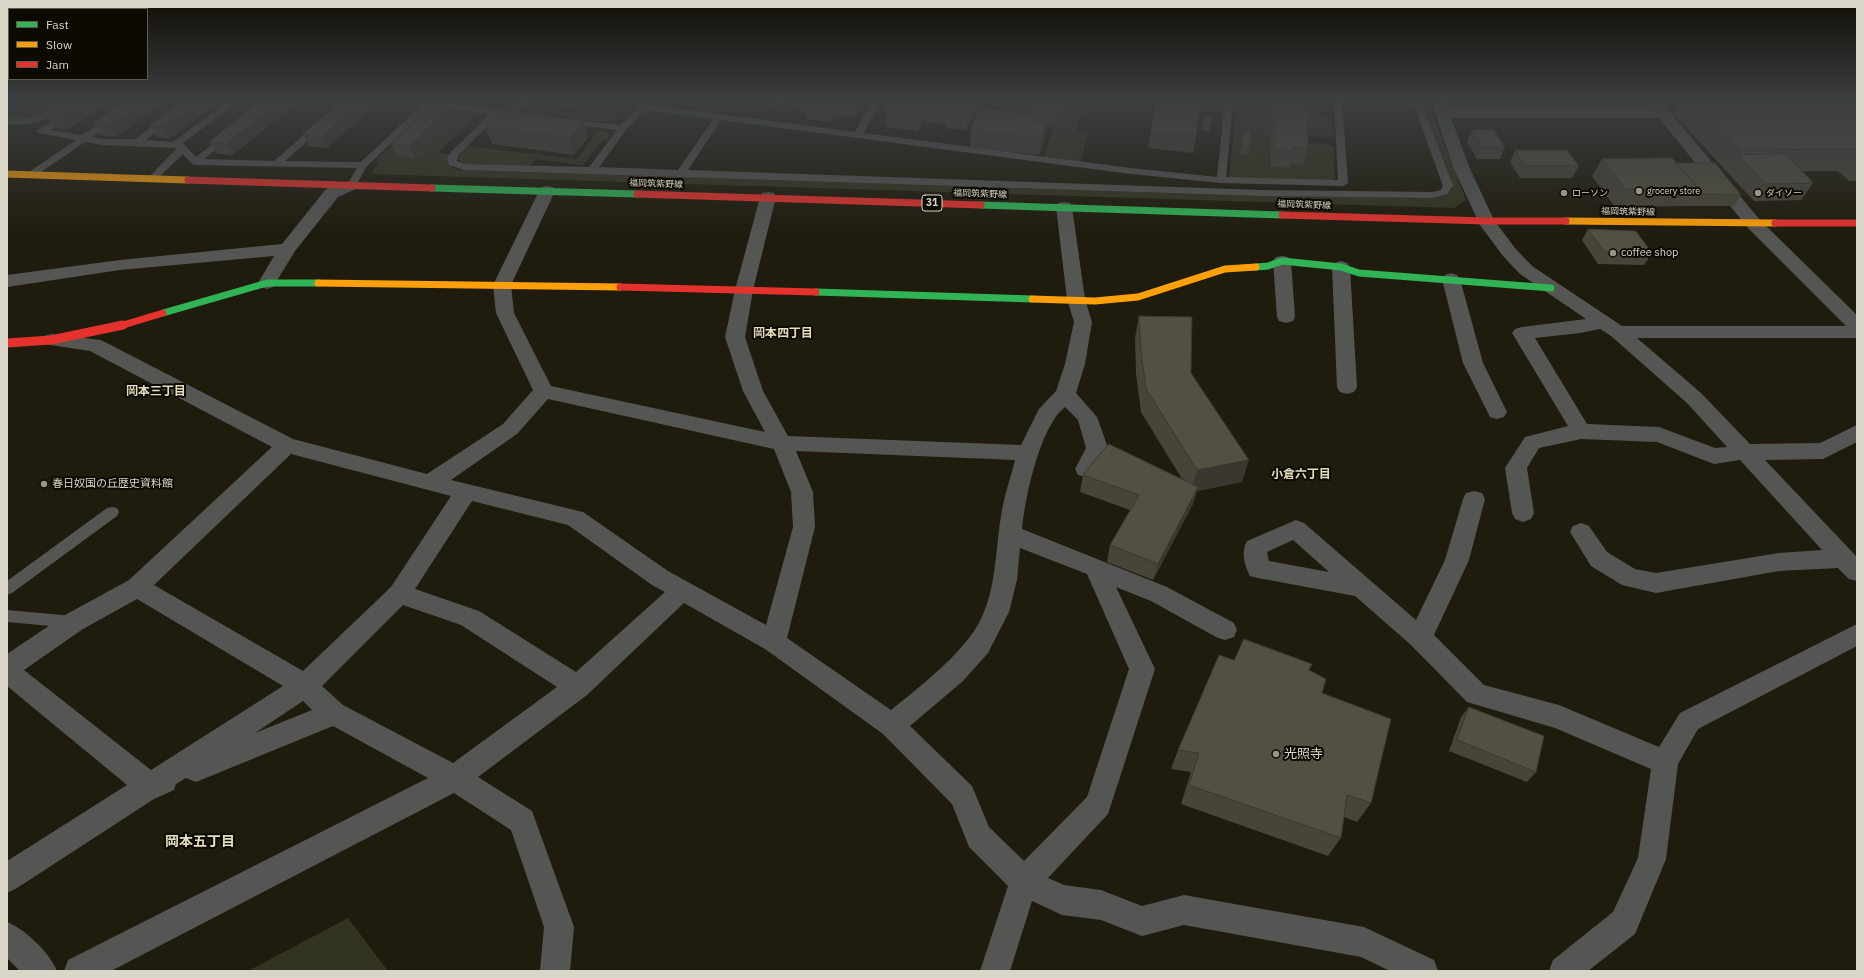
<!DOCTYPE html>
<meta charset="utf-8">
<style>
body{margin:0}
#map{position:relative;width:1864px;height:978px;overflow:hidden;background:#1f1b0d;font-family:"IBM Plex Sans",sans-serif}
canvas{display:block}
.frame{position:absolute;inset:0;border:8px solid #d9d6c7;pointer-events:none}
.legend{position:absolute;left:8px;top:8px;width:140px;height:72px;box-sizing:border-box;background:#0c0a02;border:1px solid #5e5c51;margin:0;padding:5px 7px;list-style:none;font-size:12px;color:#d9d6c7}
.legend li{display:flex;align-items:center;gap:8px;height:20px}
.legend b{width:20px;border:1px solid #5e5c51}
</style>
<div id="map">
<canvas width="1864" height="978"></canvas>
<div class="frame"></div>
<ul class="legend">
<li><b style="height:5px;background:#30b455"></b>Fast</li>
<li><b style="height:5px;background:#ff9f0a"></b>Slow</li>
<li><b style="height:5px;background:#e5322d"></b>Jam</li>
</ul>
</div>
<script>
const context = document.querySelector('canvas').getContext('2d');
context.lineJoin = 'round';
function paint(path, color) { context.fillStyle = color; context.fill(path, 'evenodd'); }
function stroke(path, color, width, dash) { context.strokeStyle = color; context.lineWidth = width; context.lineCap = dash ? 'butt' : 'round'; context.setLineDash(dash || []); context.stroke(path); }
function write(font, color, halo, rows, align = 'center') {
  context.font = font + ' "IBM Plex Sans","Noto Sans JP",sans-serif'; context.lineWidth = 4; context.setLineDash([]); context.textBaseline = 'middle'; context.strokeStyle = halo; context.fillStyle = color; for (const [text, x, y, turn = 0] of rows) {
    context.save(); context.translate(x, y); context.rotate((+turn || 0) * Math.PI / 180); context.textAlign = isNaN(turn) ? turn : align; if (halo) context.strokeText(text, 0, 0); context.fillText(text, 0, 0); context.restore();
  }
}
const green = new Path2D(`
 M7 101H64C45 113 31 123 7 118Z
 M532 101H564L552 115 528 112 525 110Z
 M596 101H624L614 114 622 115C610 128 571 117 555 115L559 111 572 112 576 109 587 110Z
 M1031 101H1085L1077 131 1088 132 1081 162 1044 157 1053 128 1014 123 1026 118Z
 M1237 101H1329L1331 104H1320L1321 116 1332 118 1334 136 1323 137 1303 135V142L1324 144 1334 147 1335 178 1328 181 1229 178Z
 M1422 101H1428L1466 200 1454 208 371 174 378 163 376 161 380 156 432 109 476 115 438 153 449 154C444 164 451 167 459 170L1262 196 1428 198 1444 195 1452 189V183Z
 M598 130 604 131 610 136 607 141 602 140 585 163 580 165 536 159 530 166 465 164 457 159 460 153 466 146 577 159Z
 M348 918 388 971H248Z`);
const lane = new Path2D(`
 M65 101H75C60 118 29 127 7 124V118C30 122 47 113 65 101Z
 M82 101H92L50 130 82 135 133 101H142L92 137 103 139H135L187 101H196L146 140 173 142 229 101H238L183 143 196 157 226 134 231 137 229 139 204 159 274 161 315 125H321L323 127 321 129 285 161 361 162 421 106 403 104 399 101H424L509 110 518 101H527L517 112 520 114 519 116 499 115 458 155 457 161 465 164 589 167 617 130 567 124 564 123 563 121 564 119 621 125 640 105 643 104 855 132 872 101H880L864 133 1131 168 1217 177 1225 101H1233L1226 177 1338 180 1334 101H1342L1348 183 1343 186 1221 183 1131 174 721 120 688 170 1261 190 1432 192 1441 190 1443 186 1414 105 1397 104 1393 101H1420L1422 103 1453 186 1447 194 1432 198 1261 196 464 170 449 165 447 158 451 152 490 114 430 107 367 166 355 187 352 188 347 185 357 168 195 165 192 164 183 154 156 180H150L148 178 150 176 177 148 103 145 85 142 35 176H29L27 174 29 172 76 140 39 133 37 131 39 129ZM645 110 713 119 678 170 599 167 626 130Z
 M112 507 117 508 119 512 117 516 12 593 7 595V581L107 508Z
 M7 610 73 616 78 618 80 622 78 626 73 628 7 622Z`);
const street = new Path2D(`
 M1431 101H1445L1448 108H1651L1646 101H1661L1760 220 1857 315V338H1637L1701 393 1750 444 1820 443 1857 425V442L1823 459 1765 460 1857 557V581L1849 579 1838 568 1779 571 1656 593 1622 585 1591 566 1570 532 1573 526 1581 523 1589 526 1607 552 1635 569 1656 573 1779 553 1822 550 1740 460 1714 464 1657 442 1581 439 1539 448 1527 468 1534 513 1531 519 1523 522 1515 519 1512 513 1505 468 1525 437 1568 426 1512 333 1515 329 1522 327 1586 319 1520 274 1503 256 1480 225 1454 169ZM1451 118H1659L1748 228 1846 326H1622L1532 266 1515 248 1494 220 1470 169ZM1600 329 1611 336 1687 403 1727 447 1715 448 1659 427 1587 424 1535 338 1580 333Z
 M352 180 358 182 360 185 358 188 338 197 295 251 273 287 267 289 261 287 258 283 274 256 120 270 7 287V275L120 260 282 244 326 189Z
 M547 186 553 187 555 191 511 285 514 313 551 386 765 432 743 391 725 337 735 290 760 197 762 193 768 192 774 193 776 197 753 290 745 337 763 391 788 436 1021 445 1039 409 1056 391 1065 364 1074 322 1067 299 1056 207 1058 203 1064 202 1070 203 1072 207 1085 299 1092 322 1085 364 1076 393 1097 417 1108 448 1094 475 1086 477 1078 475 1075 469 1086 448 1078 420 1065 407C1062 410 1057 414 1055 418 1037 444 1025 498 1022 529L1167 587 1234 623 1237 630 1234 637 1225 640 1216 637 1151 601 1116 587 1155 669 1108 814 1048 878 1064 885 1101 890 1142 906 1184 895 1364 927 1434 960 1438 971H1390L1361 957 1184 925 1142 936 1101 920 1062 915 1032 901 1010 971H980L1008 886 969 847 952 804 883 734 765 649 684 603 587 695 478 777 532 811 574 927 570 971H540L544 927 511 830 454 793 111 971H64L68 960 428 778 333 726 196 782 186 778 176 784 174 790 154 799 17 888 7 893V861L127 785 7 686V654L65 615 129 580 272 447 90 351 44 344 41 340 44 336 51 334 101 340 293 439 427 474 503 424 533 390 496 313 493 285 539 191 541 187ZM548 399 774 449 791 492 793 527 766 625 668 571 583 512 451 480 517 434ZM796 451 1015 460C1011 477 1005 493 1002 510 994 553 998 602 969 638 947 666 918 688 891 710L787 638 815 527 813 492ZM291 454 451 496 391 587 303 671 154 585ZM472 501 568 525 652 585 665 592 576 672 479 611 415 589ZM1020 548 1087 574 1129 669 1087 797 1024 861 989 827 972 786 910 726 963 681 988 653 1009 612 1017 580ZM137 599 283 686 151 770 24 670 83 629ZM403 605 461 625 557 687 453 763 343 705 322 686ZM303 701 312 710 255 733Z
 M1282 256 1288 257 1291 261 1295 317 1293 321 1286 323 1279 321 1277 317 1273 261 1276 257Z
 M1341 261 1347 263 1350 267 1357 387 1354 392 1347 394 1340 392 1337 387 1332 267 1335 263Z
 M1451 273 1457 275 1460 279 1483 363 1507 412 1504 417 1497 419 1490 417 1463 363 1442 279 1445 275Z
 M1474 491 1482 493 1485 499 1469 560 1434 635 1484 685 1559 705 1659 747 1680 713 1857 624V646L1698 729 1678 764 1666 859 1635 934 1588 971H1549L1553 960 1613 912 1638 858 1651 769 1555 728 1467 702 1411 645 1355 596 1258 578 1250 576C1244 565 1241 551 1247 541L1296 520 1304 523 1416 620 1445 560 1463 499 1466 493ZM1293 540 1329 572 1269 561 1267 552Z
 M7 922C25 929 50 953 57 971H20L7 958Z`);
const fast = new Path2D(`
 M432 188 637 194
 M981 205 1282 215
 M1256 267 1268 266 1282 261 1341 267 1359 273 1551 288
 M816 292 1032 299
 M163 313 267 283H318`);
const slow = new Path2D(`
 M7 174 188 180
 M1566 221 1775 223
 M318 283 620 287
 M1032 299 1095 301 1138 297 1225 269 1256 267`);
const jamFar1 = new Path2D(`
 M188 180 432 188
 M637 194 981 205
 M1282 215 1486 221H1566
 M1775 223H1857
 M620 287 816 292
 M120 326 163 313`);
const jam = new Path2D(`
 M7 343 51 340 123 325`);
const wall = new Path2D(`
 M70 101 69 129 55 128 47 116Z
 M125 101 116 137 100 135 93 123Z
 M184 101 170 139 157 137 150 125Z
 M261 101 232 156 216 153 209 142Z
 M343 101H369L372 108 327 148 309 146 303 134Z
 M472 101H492L490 103Z
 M498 101H516L512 105 499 103Z
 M559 101H596L592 105 581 103 577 108 561 106Z
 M711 101H782L779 106Z
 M789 101H862L854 117 835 115 831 122 806 119 805 111 790 110Z
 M887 101H979L966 130 946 128V124L923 121 918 131 886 127 885 105Z
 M1066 101 1059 125 1046 124 1045 138 1039 155 970 147 971 130 1033 115 1034 105Z
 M1156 101 1196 136 1193 153 1148 148Z
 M1275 101H1302L1308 148 1303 165 1290 164 1289 168 1271 166V115Z
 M1679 101H1857V181H1849L1838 171H1802L1813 183 1801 200 1754 201 1672 112Z
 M1205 115 1211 126 1210 131 1202 130Z
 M454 119 415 158 396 155 391 144Z
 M584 121 588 138 574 155 492 144 486 127Z
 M1472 130 1505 147 1500 159H1477L1467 142Z
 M1244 131 1250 149 1248 155 1240 154 1242 136Z
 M1515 150 1579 166 1572 178H1520L1510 162Z
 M1602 159 1676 163 1741 195 1734 206H1690L1689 205 1688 206 1615 207 1592 176Z
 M1588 229 1652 253 1644 265 1598 264 1582 240Z
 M1139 316 1191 373 1242 482 1197 491 1193 504 1153 580 1107 562 1110 545 1130 510 1080 492 1083 475 1182 479 1141 412 1136 374 1135 338Z
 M1234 660 1309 670 1322 693 1371 803 1357 822 1344 817 1341 838 1328 856 1181 804 1191 772 1171 769 1178 750Z
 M1469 707 1536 772 1527 782 1449 751 1461 717Z`);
const shadedWall = new Path2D(`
 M87 101H111L69 129 62 118Z
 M144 101H166L116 137 109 125Z
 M199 101H220L170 139 163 127Z
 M279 101H299L232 156 226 144Z
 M363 101H369L372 108 327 148 321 137Z
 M510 101H516L512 105Z
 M575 101H580L581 103 577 108Z
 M591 101H596L592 105Z
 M778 101H782L779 106Z
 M832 101H834L835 115 831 122 830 105Z
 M853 101H862L854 117Z
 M922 101H923V121L918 131V109Z
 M970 101H979L966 130 967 108Z
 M1063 101H1066L1059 125 1060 108Z
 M449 108 454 119 415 158 410 146Z
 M584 121 588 138 574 155 569 138Z
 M1046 122 1045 138 1039 155 1041 138Z
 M1249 460 1242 482 1197 491 1193 504 1153 580 1158 564 1190 493 1197 470Z`);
const building = new Path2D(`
 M70 101H87L62 118 47 116Z
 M125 101H144L109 125 93 123Z
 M184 101H199L163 127 150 125Z
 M261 101H279L226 144 209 142Z
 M343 101H363L321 137 303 134Z
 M805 101H832L830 105 804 102Z
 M887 101H922L918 109 885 105Z
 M931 101H970L967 108 947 106 948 103Z
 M1036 101H1063L1060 108 1034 105Z
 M1156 101H1200L1196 136 1151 131Z
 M1276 101H1307L1308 148 1294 146V151L1275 149Z
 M1695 101H1857V151L1855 149 1741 150Z
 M431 106 449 108 410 146 391 144Z
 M979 108 1036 115 1034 120 1046 122 1041 138 971 130Z
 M502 110 584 121 569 138 486 127Z
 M1205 115H1212L1211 126 1204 125Z
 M1472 130H1494L1505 147H1482Z
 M1244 131 1251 132 1250 149 1242 148Z
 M1515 150H1567L1579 166H1525Z
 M1787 154 1813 183 1766 184 1738 155Z
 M1672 158 1699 189H1625L1602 159Z
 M1676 163H1715L1741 195 1697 194 1696 193 1699 189Z
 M1588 229 1636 231 1652 253 1605 252Z
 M1139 316 1192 317 1191 373 1249 460 1197 470 1146 389 1141 351Z
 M1109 444 1198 487 1158 564 1110 545 1139 495 1083 475Z
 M1244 639 1312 664 1309 670 1326 679 1322 693 1391 719 1371 803 1347 795 1341 838 1189 785 1199 753 1178 750 1219 655 1234 660Z
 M1469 707 1544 736 1536 772 1457 740Z`);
const markers = [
 [1639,191,4,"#989586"],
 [1564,193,4,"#989586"],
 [1758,193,4,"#989586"],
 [1613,253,4,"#989586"],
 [44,484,4,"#989586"],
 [1276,754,4,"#989586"]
];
const farStreetnames = [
 ["福岡筑紫野線",656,184,2],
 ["福岡筑紫野線",980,194,2],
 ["福岡筑紫野線",1304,205,2],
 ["福岡筑紫野線",1628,212,1]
];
const farPoinames = [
 ["grocery store",1647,191],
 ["ローソン",1572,193],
 ["ダイソー",1766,193]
];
const shields = [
 [932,203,20]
];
const shieldNames = [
 ["31",932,203]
];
const poiNames = [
 ["coffee shop",1621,253],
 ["春日奴国の丘歴史資料館",52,484]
];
const neighbourhoodNames = [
 ["岡本四丁目",783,334],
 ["岡本三丁目",156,392],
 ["小倉六丁目",1301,475]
];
const nearPoinames = [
 ["光照寺",1284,754]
];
const nearNeighbourhoodnames = [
 ["岡本五丁目",200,842]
];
paint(green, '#333420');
paint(lane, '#555554');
paint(street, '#555554');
stroke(fast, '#30b455', 7);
stroke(slow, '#ff9f0a', 7);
stroke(jamFar1, '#e5322d', 7);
stroke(jam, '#e5322d', 9);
paint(wall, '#47443a');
paint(shadedWall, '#39372f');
paint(building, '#524f43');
stroke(building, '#39372f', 1);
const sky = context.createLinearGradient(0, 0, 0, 238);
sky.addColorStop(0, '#110f07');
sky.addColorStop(0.42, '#3c3f40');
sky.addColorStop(1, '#3c3f4000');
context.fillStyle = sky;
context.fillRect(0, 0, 1864, 238);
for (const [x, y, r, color] of markers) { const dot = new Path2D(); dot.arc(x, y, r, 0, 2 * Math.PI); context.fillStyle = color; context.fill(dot); stroke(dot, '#0c0a02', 1.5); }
write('9px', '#d9d6c7', '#0c0a02', farStreetnames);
write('9px', '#d9d6c7', '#0c0a02', farPoinames, 'left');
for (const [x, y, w] of shields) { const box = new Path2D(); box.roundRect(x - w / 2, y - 8, w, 16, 3); context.fillStyle = '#0c0a02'; context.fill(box); stroke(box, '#d9d6c7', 1); }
write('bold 10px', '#d9d6c7', null, shieldNames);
write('11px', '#d9d6c7', '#0c0a02', poiNames, 'left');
write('bold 12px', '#e4ddbe', '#0c0a02', neighbourhoodNames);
write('13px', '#d9d6c7', '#0c0a02', nearPoinames, 'left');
write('bold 14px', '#e4ddbe', '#0c0a02', nearNeighbourhoodnames);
</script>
